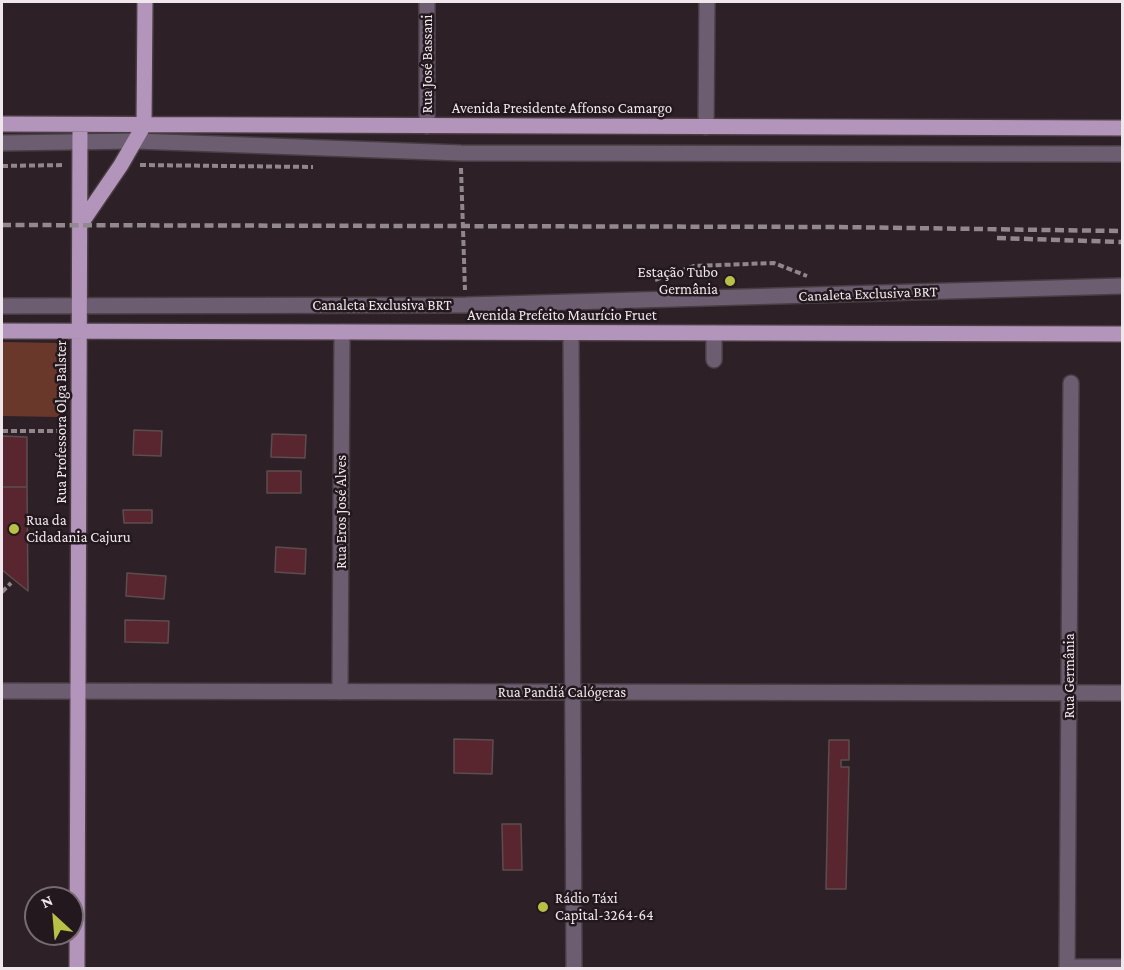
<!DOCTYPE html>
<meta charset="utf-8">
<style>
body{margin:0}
#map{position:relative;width:1124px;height:970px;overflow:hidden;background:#2d2127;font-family:"Crimson Pro",serif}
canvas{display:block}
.frame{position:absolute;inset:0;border:3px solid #efe7eb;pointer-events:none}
.north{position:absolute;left:24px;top:886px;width:60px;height:60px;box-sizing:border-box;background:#23181e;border:2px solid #756b70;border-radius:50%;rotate:334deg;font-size:16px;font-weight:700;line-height:24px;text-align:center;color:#efe7eb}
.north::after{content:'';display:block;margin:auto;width:21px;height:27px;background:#b9c046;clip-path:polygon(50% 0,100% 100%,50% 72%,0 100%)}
</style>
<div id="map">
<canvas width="1124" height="970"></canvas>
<div class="frame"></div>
<div class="north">N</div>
</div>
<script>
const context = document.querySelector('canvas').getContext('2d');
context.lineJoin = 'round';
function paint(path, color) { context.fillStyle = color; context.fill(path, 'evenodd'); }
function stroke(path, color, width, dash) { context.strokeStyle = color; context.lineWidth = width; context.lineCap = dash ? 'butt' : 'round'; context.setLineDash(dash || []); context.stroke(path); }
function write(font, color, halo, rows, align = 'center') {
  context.font = font + ' "Crimson Pro",serif'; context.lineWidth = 5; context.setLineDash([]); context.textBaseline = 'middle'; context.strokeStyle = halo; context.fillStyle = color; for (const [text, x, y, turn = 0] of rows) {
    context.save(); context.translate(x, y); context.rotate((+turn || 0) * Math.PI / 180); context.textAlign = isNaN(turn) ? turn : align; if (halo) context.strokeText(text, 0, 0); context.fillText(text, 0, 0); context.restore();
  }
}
const green = new Path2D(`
 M2 342 60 343V417L2 416Z`);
const building = new Path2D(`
 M134 430 162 431 161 456 133 455Z
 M272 434 306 435 305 458 271 457Z
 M2 436 27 437V487H2Z
 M267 471H301V493H267Z
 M2 487H27L28 591 2 570Z
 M123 510H152V523H124Z
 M276 547 306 549 305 574 275 572Z
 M127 573 166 576 164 599 126 596Z
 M125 620 169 621 168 643 125 642Z
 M454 739 493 740 492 774 454 773Z
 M829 740H849V760H841V767H849L846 889H826Z
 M502 824H521L522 870H503Z`);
const path = new Path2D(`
 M140 165 313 167
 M2 166 64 165
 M461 168 465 290
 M655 280 694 266 774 263 807 276
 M2 431H64
 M2 592 11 583`);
const minor = new Path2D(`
 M427 126V2
 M706 127 707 2
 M2 143 135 141 461 153 1122 154
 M2 306 466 305 1122 286
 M571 333 574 968
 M714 360V333
 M2 691 1122 693
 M340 692 342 332
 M1067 967H1122
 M1067 968 1071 383`);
const major = new Path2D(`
 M2 124 1122 128
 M80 225 121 165 144 125 145 2
 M2 331 1122 334
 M77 968 80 125`);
const rail = new Path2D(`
 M2 225 835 227 1122 231
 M997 238 1122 242`);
const markers = [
 [730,281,6,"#b9c046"],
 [14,529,6,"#b9c046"],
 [543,907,6,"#b9c046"]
];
const streetNames = [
 ["Rua José Bassani",427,64,-90],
 ["Avenida Presidente Affonso Camargo",562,108],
 ["Canaleta Exclusiva BRT",868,294,-2],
 ["Canaleta Exclusiva BRT",382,305],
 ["Avenida Prefeito Maurício Fruet",562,315],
 ["Rua Professora Olga Balster",61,422,-90],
 ["Rua Eros José Alves",341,512,-90],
 ["Rua Germânia",1069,676,-90],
 ["Rua Pandiá Calógeras",562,692]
];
const poiNames = [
 ["Estação Tubo",718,272,"right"],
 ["Germânia",718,289,"right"],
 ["Rua da",26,520],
 ["Cidadania Cajuru",26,537],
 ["Rádio Táxi",555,898],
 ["Capital-3264-64",555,915]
];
paint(green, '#69382b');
paint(building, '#59252f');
stroke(building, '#5c4d4f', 1.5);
stroke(minor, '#483d42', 18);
stroke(major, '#483d42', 18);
stroke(path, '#90868b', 4, [6, 3]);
stroke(minor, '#6c5d70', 15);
stroke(major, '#b394bb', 15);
stroke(rail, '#92888d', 4.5, [9, 4.5]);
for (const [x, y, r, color] of markers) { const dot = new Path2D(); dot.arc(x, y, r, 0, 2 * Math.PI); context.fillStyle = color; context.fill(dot); stroke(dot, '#23181e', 2); }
write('15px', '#efe7eb', '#23181e', streetNames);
write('15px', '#efe7eb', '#23181e', poiNames, 'left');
</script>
